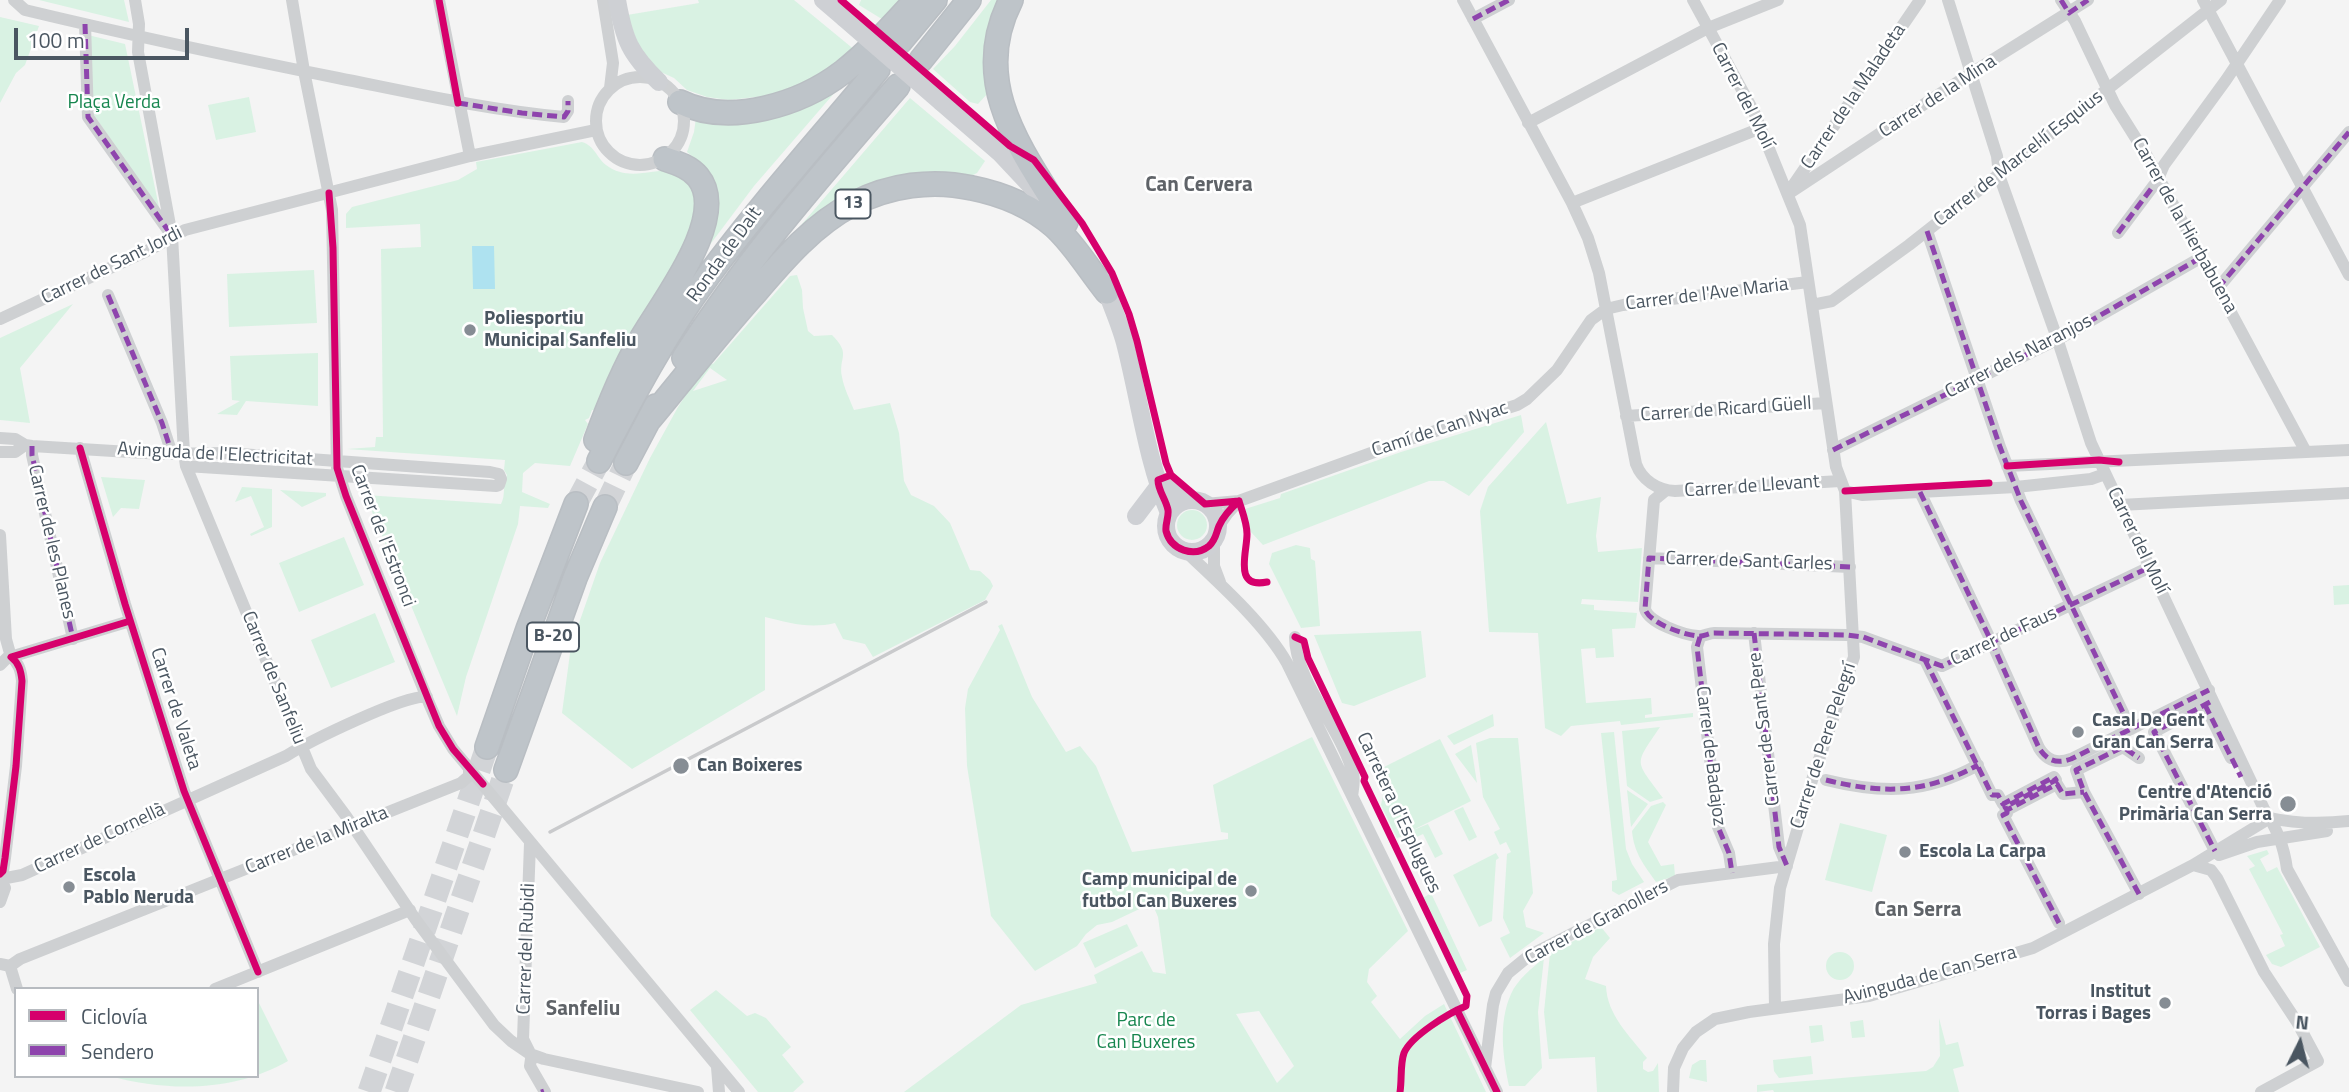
<!DOCTYPE html>
<meta charset="utf-8">
<style>
body{margin:0}
#map{position:relative;width:2349px;height:1092px;overflow:hidden;background:#f4f4f4;font-family:"Titillium Web",sans-serif}
canvas{display:block}
.legend{position:absolute;left:14px;top:987px;width:245px;height:91px;box-sizing:border-box;background:#fff;border:2px solid #b7bbc0;margin:0;padding:9px 12px;list-style:none;font-size:21px;color:#4a5661}
.legend li{display:flex;align-items:center;gap:14px;height:35px}
.legend b{width:35px;border:2px solid #b7bbc0}
.north{position:absolute;left:2265px;top:1008px;width:70px;height:70px;-webkit-text-stroke:5px #fff;paint-order:stroke;rotate:6deg;font-size:19px;font-weight:700;line-height:28px;text-align:center;color:#4a5661}
.north::after{content:'';display:block;margin:auto;width:24px;height:32px;background:#4a5661;clip-path:polygon(50% 0,100% 100%,50% 72%,0 100%)}
.scale{position:absolute;left:14px;top:28px;width:175px;height:32px;box-sizing:border-box;border:4px solid #4a5661;border-top:0;padding-left:9px;font-size:21px;line-height:24px;white-space:nowrap;color:#4a5661;-webkit-text-stroke:5px #fff;paint-order:stroke}
</style>
<div id="map">
<canvas width="2349" height="1092"></canvas>
<ul class="legend">
<li><b style="height:9px;background:#d6006c"></b>Ciclovía</li>
<li><b style="height:9px;background:#8e44ad"></b>Sendero</li>
</ul>
<div class="north">N</div>
<div class="scale">100 m</div>
</div>
<script>
const context = document.querySelector('canvas').getContext('2d');
context.lineJoin = 'round';
function paint(path, color) { context.fillStyle = color; context.fill(path, 'evenodd'); }
function stroke(path, color, width, dash) { context.strokeStyle = color; context.lineWidth = width; context.lineCap = dash ? 'butt' : 'round'; context.setLineDash(dash || []); context.stroke(path); }
function write(font, color, halo, rows, align = 'center') {
  context.font = font + ' "Titillium Web",sans-serif'; context.lineWidth = 5; context.setLineDash([]); context.textBaseline = 'middle'; context.strokeStyle = halo; context.fillStyle = color; for (const [text, x, y, turn = 0] of rows) {
    context.save(); context.translate(x, y); context.rotate((+turn || 0) * Math.PI / 180); context.textAlign = isNaN(turn) ? turn : align; if (halo) context.strokeText(text, 0, 0); context.fillText(text, 0, 0); context.restore();
  }
}
const green = new Path2D(`
 M39 0H124L129 22Z
 M698 0H794L856 51 830 74 783 94 729 100 707 97 687 90 674 78 652 68 641 53 627 15 699 3Z
 M861 0H903L885 21 859 5Z
 M991 0H1003L988 93 978 104 970 102 933 69 955 46Z
 M0 17 39 26 25 65 16 73 0 103Z
 M88 35 125 44 160 212 92 112Z
 M849 76 754 186 685 278 711 227 700 163 687 152 694 132 696 118Z
 M249 97 256 132 216 140 208 105Z
 M910 98 985 161 977 173 971 176 918 174 790 238Z
 M582 142C595 146 596 157 606 165 627 181 649 170 673 170L697 189V227L610 380 605 382 606 387 595 410H592L589 418 585 420 588 424 570 466 535 463 523 473 522 492 550 504 548 508 520 506 518 524 466 677 457 716 365 495 501 504C506 495 502 486 507 475L504 470 505 460 347 449 375 447 376 437H383L381 249 421 247 420 224 346 228V214L352 207 458 180 477 169 476 162Z
 M314 270 317 323 229 327 227 274Z
 M797 275 802 290 803 308 808 331 814 336 832 335C852 355 838 357 842 377 844 388 850 400 854 410L890 403 899 433 904 481 911 495 934 506 950 523 970 570 980 571 990 580 993 586 985 600 873 657 865 644 843 639 835 623C810 629 789 623 765 617V690L632 769 562 713 571 646 600 563 650 458 678 407 708 361 713 364 790 276ZM710 368 727 380 693 391Z
 M73 304 20 368 30 423 0 420V338Z
 M318 353V406L246 401 237 415 217 414 240 401 232 400 230 356Z
 M1521 415 1524 432 1469 496 1444 481H1429L1263 545 1250 531 1245 509 1280 498 1281 494 1401 452Z
 M1546 422 1567 504 1601 497 1596 536 1598 552 1642 548 1638 602 1582 599 1581 604 1594 605V610L1637 613 1635 628 1612 629 1614 657 1596 658 1595 648 1581 649 1586 703 1651 698 1652 714 1645 715V718L1693 713V717L1621 725 1620 721 1571 726 1561 736 1545 728 1538 633 1489 632 1480 511 1488 487Z
 M101 477 145 480 139 509 121 508 113 517Z
 M242 487 272 489V527L251 536 250 534 264 527 251 496 235 502Z
 M280 490 326 493V496L302 507Z
 M1177 525a15 15 0 1 1 30 0a15 15 0 1 1-30 0Z
 M344 537 364 585 299 612 279 563Z
 M1296 545 1310 548 1311 559 1315 561 1320 626 1301 628 1269 564 1272 553Z
 M2349 585V604L2334 605 2333 586Z
 M375 613 395 662 331 688 311 640Z
 M1002 624 1032 697 1066 752 1080 746 1096 766 1132 852 1228 839V833L1221 832 1213 785 1312 737 1408 931 1369 969 1367 982 1377 996 1371 1002 1400 1039 1425 1016 1444 1004 1486 1092H904L1021 1005 1097 983 1094 975 1142 951 1153 972 1166 974 1158 917 1152 903 1112 922 1097 925 1086 934 1077 946 1035 971 991 916 967 766 965 708 968 689 1000 630 998 626ZM1259 1011 1294 1066 1277 1083 1236 1014Z
 M1421 631 1426 677 1354 706 1342 703 1314 635Z
 M1493 714 1494 726 1454 745 1447 736Z
 M1660 727C1633 767 1635 759 1663 798L1650 802 1627 786 1622 731Z
 M1614 732 1626 849 1632 864 1644 882 1619 895 1612 891V881L1617 880 1601 733Z
 M1490 738H1518L1533 893 1523 911 1526 927 1544 933 1510 958 1500 938 1510 933 1503 918 1507 854 1511 852 1506 842 1500 845 1494 832 1500 829 1483 797 1476 743Z
 M1440 739 1471 801 1411 831 1428 824 1443 854 1435 858 1423 834 1406 842 1403 836 1397 838 1381 805 1385 785 1378 770Z
 M1471 745 1477 783 1455 754Z
 M1627 790 1648 804 1631 827Z
 M1663 802 1666 805 1648 842 1661 866 1674 864 1675 876 1656 882C1644 865 1634 853 1632 831L1651 806Z
 M1463 807 1477 837 1469 841 1454 811Z
 M1840 823 1887 835 1872 892 1825 880Z
 M2267 850 2269 854 2260 859 2267 872 2277 867 2320 947 2281 967 2272 964 2266 955 2285 946 2280 935 2283 934 2249 869 2255 866 2247 856Z
 M1496 853 1499 858 1496 860 1492 921 1479 927 1453 875Z
 M1431 893 1467 970 1460 973 1423 898Z
 M1127 924 1138 946 1095 968 1083 943Z
 M1601 927 1610 938 1593 957 1585 979 1606 986C1607 1015 1630 1036 1647 1058L1643 1062V1069L1648 1072 1653 1071 1658 1063 1659 1092H1597L1595 1057 1549 1059 1544 1012 1550 953Z
 M1826 966a14 14 0 1 1 28 0a14 14 0 1 1-28 0Z
 M1544 958 1538 1012 1542 1068 1525 1086H1509C1503 1057 1498 1023 1511 994 1517 980 1532 968 1544 958Z
 M716 990 747 1016 755 1013 766 1018 791 1047 782 1055 804 1082 793 1092H758L690 1010Z
 M257 999 288 1061C234 1092 169 1092 109 1076H257Z
 M1939 1018 1946 1045 1958 1042 1964 1066 1953 1069 1959 1092H1774L1773 1090 1757 1092V1085L1926 1071 1933 1067 1940 1056Z
 M1863 1020 1865 1037 1852 1038 1850 1022Z
 M1822 1025 1824 1041 1811 1043 1809 1026Z
 M1811 1056 1813 1074 1779 1078 1774 1071 1773 1060Z
 M1700 1060H1706L1707 1082 1689 1078 1692 1065Z`);
const water = new Path2D(`
 M472 246H494L495 289H473Z`);
const highwayTunnel = new Path2D(`
 M576 504 599 461
 M605 507 626 463
 M369 1092 487 747
 M396 1092 506 770`);
const street = new Path2D(`
 M14 0 25 10C129 35 233 57 338 78 413 93 488 110 564 117L568 111V101
 M135 0 139 24 138 52 172 236 184 453 186 466 311 769 346 816 416 920 494 1025 511 1041 530 1054 544 1059 698 1092
 M292 0 304 71 332 210 337 468 346 496 429 703 439 726 453 749 739 1092
 M439 0 470 156
 M603 0 613 63 610 88
 M1463 0 1572 203 1588 238 1599 273 1636 464C1642 480 1657 490 1675 491L1840 481
 M1693 0 1754 112 1800 225 1836 467 1845 491 1854 657 1813 777 1780 888 1774 944 1775 1008
 M1948 0 1997 156 1999 175 2057 338 2091 443 2264 809C2277 829 2284 846 2287 869L2349 981
 M2061 0 2075 21 2115 105 2147 156 2306 452
 M2203 0 2349 275
 M1473 19 1509 0
 M85 24 88 117 170 233
 M596 121a44 44 0 1 1 88 0a44 44 0 1 1-88 0Z
 M1528 123 1708 28 1778 0
 M2158 179 2164 165 2226 80 2280 0
 M1790 190 1920 0
 M1788 194 1973 72 2088 0
 M1572 203 1761 128
 M1927 231 2000 447 2021 501 2131 729
 M2118 233 2154 185
 M2218 288 2349 132
 M108 295 162 423 172 454
 M1812 305 1832 301 1909 245 2221 0
 M0 319 151 249 185 230 470 156 596 130
 M1626 416 1826 403
 M0 438 15 439 25 445 32 446 162 454 226 453 490 472 499 474 501 479 499 485 496 486 186 466
 M32 446V455L73 639
 M80 448 125 604 184 791 258 972
 M1833 450 2064 336 2202 257
 M0 452H15L25 445
 M2007 466 2349 450
 M1665 491 1654 500 1645 609C1649 623 1684 635 1698 636 1703 637 1709 633 1714 633L1847 635 1863 637 1942 666 2150 567
 M1845 491 1862 495 2016 487 2091 479 2105 474
 M1920 492 1992 643 2039 748C2047 761 2057 764 2071 759L2209 690
 M1205 504 1239 501 1407 440 1517 405 1527 399 1557 370 1591 320 1606 309 1623 305 1808 282
 M2120 505 2349 493
 M1218 527 1227 514 1239 501
 M0 535 6 639 11 657C19 663 21 671 22 681L16 766 5 858 3 871 0 874
 M1214 539V566L1220 582
 M1185 551C1218 582 1265 624 1287 663L1497 1092
 M1649 558 1850 567
 M1295 637C1295 681 1343 731 1353 774 1355 781 1353 789 1352 796
 M1700 637 1697 647 1718 827 1729 853 1732 873
 M1925 660 1992 795H1998L2003 804 2054 777 2056 780 2005 807 2007 810 2057 784 2063 794 2084 792
 M0 665 7 658 130 621
 M2210 702 2154 732 2215 851
 M2205 705 2231 758
 M1826 780C1883 794 1925 794 1978 765
 M2007 810V813L2003 815 2059 923
 M2219 855 2257 842 2327 831
 M2193 865 2211 870 2217 878 2264 972 2297 1022 2318 1061 2261 1092
 M0 878 5 888 0 902
 M1 879 22 875 286 756C308 742 405 694 427 697
 M2139 894 2084 792 2076 770 2123 747 2139 758
 M0 964 10 966 20 959 461 783 469 776V768
 M10 966 17 989
 M215 989 410 910
 M530 1053 523 1039 530 843
 M536 1056 531 1059 530 1066 545 1092
 M717 1067 719 1092
 M1485 1068 1493 1005 1496 993 1508 973 1530 955 1678 880 1787 866 1779 847 1754 633
 M1673 1092 1674 1068 1683 1048 1696 1032 1715 1019 1749 1012 1869 996 2033 948 2193 865 2270 818C2297 824 2322 824 2349 821`);
const secondary = new Path2D(`
 M617 0C624 40 630 54 659 82
 M823 0 844 18
 M941 102 1001 154 1047 203
 M1103 281C1110 303 1121 325 1126 347 1140 403 1147 460 1169 513
 M1158 480 1170 485 1192 500
 M1166 526a26 26 0 1 1 52 0a26 26 0 1 1-52 0Z
 M1136 516 1158 487`);
const highway = new Path2D(`
 M1011 0C968 84 1023 152 1066 222
 M900 42 935 0
 M921 60 969 0
 M680 102C730 127 801 104 843 72 870 51 893 25 916 0
 M684 358C746 260 822 174 898 86
 M649 420C684 378 718 334 755 293 783 260 814 224 853 204 890 185 932 179 972 188 1002 194 1031 206 1054 226 1075 245 1089 270 1107 292
 M596 440C608 407 622 372 640 341 660 305 731 217 698 177 690 167 677 163 665 159
 M599 461C632 397 665 334 708 276 761 204 821 138 878 69
 M626 463 656 406
 M487 747 528 629 576 504
 M506 770 575 578 605 507`);
const rail = new Path2D(`
 M550 832 986 602`);
const secondaryBridge = new Path2D(`
 M844 18 941 102`);
const quiet = new Path2D(`
 M2061 0 2069 13 2088 0
 M1473 19 1509 0
 M85 24 88 117 172 236
 M458 103 522 113 564 117 568 111V101
 M1927 231 2000 447 2021 501 2131 729
 M2118 233 2154 185
 M2218 288 2349 132
 M108 295 162 423 172 454
 M32 446V455L73 639
 M1833 450 2064 336 2202 257
 M1920 492 1992 643 2039 748C2047 761 2057 764 2071 759L2209 690
 M1850 567 1649 558 1645 609C1649 623 1684 635 1698 636 1703 637 1709 633 1714 633L1847 635 1863 637 1942 666 2150 567
 M1754 633 1779 847 1787 866
 M1700 637 1697 647 1718 827 1729 853 1732 873
 M1925 660 1992 795H1998L2003 804 2054 777 2056 780 2005 807 2007 810 2057 784 2063 794 2084 792
 M2210 702 2154 732 2215 851
 M2205 705 2241 777
 M1826 780C1883 794 1925 794 1978 765
 M2007 810V813L2003 815 2059 923
 M2139 894 2084 792 2076 770 2123 747 2139 758
 M541 1092 544 1091`);
const cycleway = new Path2D(`
 M439 0 458 103
 M841 0 1010 146 1034 160 1082 223 1112 273 1129 314 1137 341 1166 463 1171 475 1205 504 1239 501
 M329 193 333 248 337 468 346 496 439 726 453 749 483 784
 M80 448 125 604 184 791 258 972
 M2007 466 2099 460 2119 462
 M1171 475 1158 480C1158 491 1166 499 1168 510 1169 517 1165 524 1166 531 1171 550 1194 558 1209 546 1216 540 1216 533 1219 526 1223 517 1231 508 1239 501
 M1845 491 1989 483
 M1239 501C1242 511 1247 523 1247 534 1247 553 1233 589 1267 582
 M1295 637 1304 641 1308 658 1365 777 1364 781 1467 996 1466 1006C1449 1013 1411 1036 1404 1053 1400 1064 1402 1080 1400 1092
 M0 874 3 871 5 858 16 766 22 681C21 671 19 663 11 657L130 621
 M1457 1010 1497 1092`);
const markers = [
 [470,330,7,"#868d94"],
 [2078,732,7,"#868d94"],
 [681,766,9,"#868d94"],
 [2288,804,9,"#868d94"],
 [1905,852,7,"#868d94"],
 [69,887,7,"#868d94"],
 [1251,891,7,"#868d94"],
 [2165,1003,7,"#868d94"]
];
const shields = [
 [853,204,35],
 [553,637,52]
];
const shieldNames = [
 ["13",853,204],
 ["B-20",553,637]
];
const streetNames = [
 ["Carrer del Molí",1742,96,63],
 ["Carrer de la Maladeta",1854,97,-56],
 ["Carrer de la Mina",1938,97,-33],
 ["Carrer de Marcel·lí Esquius",2019,159,-38],
 ["Carrer de la Hierbabuena",2184,226,61],
 ["Ronda de Dalt",725,255,-54],
 ["Carrer de Sant Jordi",112,266,-26],
 ["Carrer de l'Ave Maria",1707,295,-7],
 ["Carrer dels Naranjos",2019,357,-27],
 ["Carrer de Ricard Güell",1726,410,-4],
 ["Camí de Can Nyac",1440,430,-18],
 ["Avinguda de l'Electricitat",215,455,3],
 ["Carrer de Llevant",1752,487,-4],
 ["Carrer de l'Estronci",382,536,69],
 ["Carrer del Molí",2137,541,64],
 ["Carrer de les Planes",51,542,77],
 ["Carrer de Sant Carles",1749,562,2],
 ["Carrer de Faus",2004,637,-25],
 ["Carrer de Sanfeliu",273,678,68],
 ["Carrer de Valeta",175,709,72],
 ["Carrer de Sant Pere",1765,729,-97],
 ["Carrer de Pere Pelegrí",1824,746,-72],
 ["Carrer de Badajoz",1710,756,83],
 ["Carretera d'Esplugues",1398,813,65],
 ["Carrer de Cornellà",100,839,-25],
 ["Carrer de la Miralta",317,841,-22],
 ["Carrer de Granollers",1597,923,-28],
 ["Carrer del Rubidi",527,949,-88],
 ["Avinguda de Can Serra",1930,976,-15]
];
const parkNames = [
 ["Plaça Verda",114,103],
 ["Parc de",1146,1021],
 ["Can Buxeres",1146,1043]
];
const poiNames = [
 ["Poliesportiu",484,319],
 ["Municipal Sanfeliu",484,341],
 ["Casal De Gent",2092,721],
 ["Gran Can Serra",2092,743],
 ["Can Boixeres",697,766],
 ["Centre d'Atenció",2272,793,"right"],
 ["Primària Can Serra",2272,815,"right"],
 ["Escola La Carpa",1919,852],
 ["Escola",83,876],
 ["Pablo Neruda",83,898],
 ["Camp municipal de",1237,880,"right"],
 ["futbol Can Buxeres",1237,902,"right"],
 ["Institut",2151,992,"right"],
 ["Torras i Bages",2151,1014,"right"]
];
const neighbourhoodNames = [
 ["Can Cervera",1199,186],
 ["Can Serra",1918,911],
 ["Sanfeliu",583,1010]
];
paint(green, '#d9f2e3');
paint(water, '#aee2f0');
stroke(highwayTunnel, '#d2d4d7', 23, [23, 11]);
stroke(highway, '#b9bec3', 26);
stroke(street, '#ced0d2', 12);
stroke(secondary, '#ced0d4', 18);
stroke(highway, '#bec4c9', 23);
stroke(rail, '#c9cacc', 3.5);
stroke(secondaryBridge, '#ced0d4', 18);
stroke(quiet, '#8e44ad', 5, [10, 5]);
stroke(cycleway, '#d6006c', 7);
for (const [x, y, r, color] of markers) { const dot = new Path2D(); dot.arc(x, y, r, 0, 2 * Math.PI); context.fillStyle = color; context.fill(dot); stroke(dot, '#fff', 2.5); }
for (const [x, y, w] of shields) { const box = new Path2D(); box.roundRect(x - w / 2, y - 14.5, w, 29, 5); context.fillStyle = '#fff'; context.fill(box); stroke(box, '#4a5661', 2); }
write('bold 18px', '#4a5661', null, shieldNames);
write('19px', '#4a5661', '#fff', streetNames);
write('19px', '#17864f', '#fff', parkNames);
write('bold 19px', '#4a5661', '#fff', poiNames, 'left');
write('bold 21px', '#5f6368', '#fff', neighbourhoodNames);
</script>
